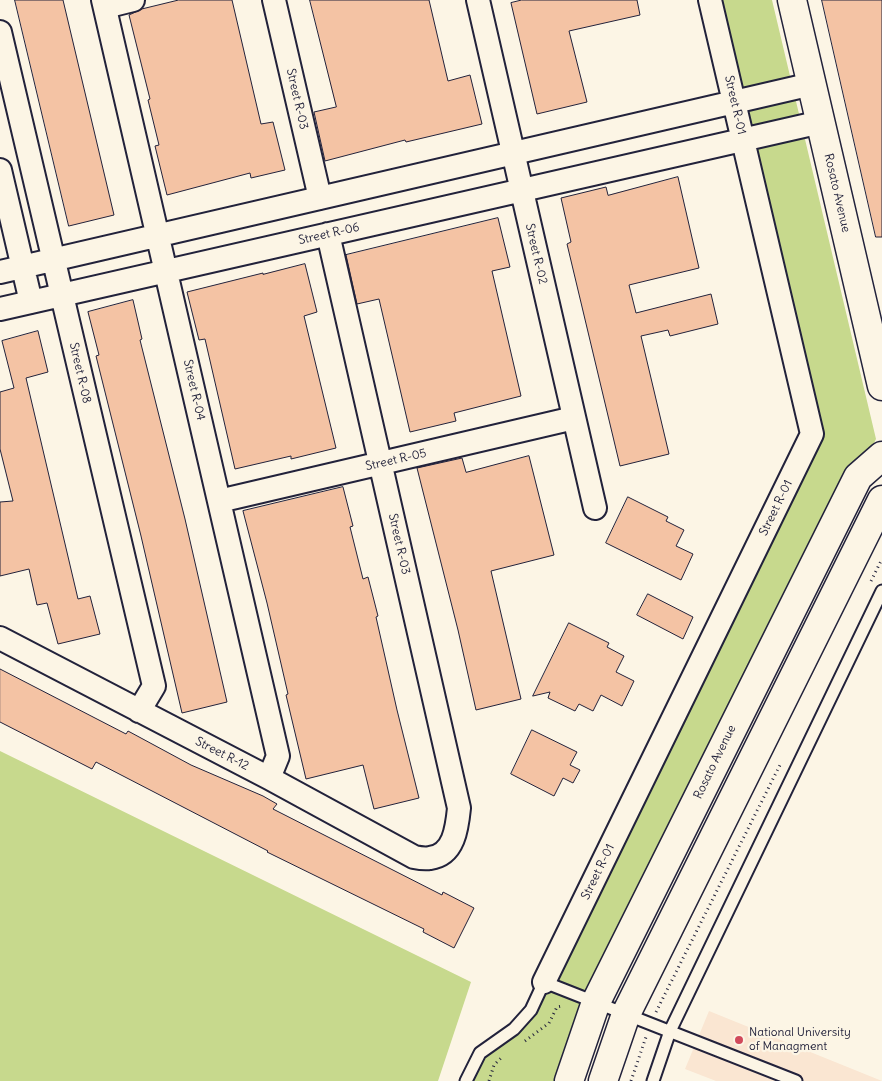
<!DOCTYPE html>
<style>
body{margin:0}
canvas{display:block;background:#fcf5e5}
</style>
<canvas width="882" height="1081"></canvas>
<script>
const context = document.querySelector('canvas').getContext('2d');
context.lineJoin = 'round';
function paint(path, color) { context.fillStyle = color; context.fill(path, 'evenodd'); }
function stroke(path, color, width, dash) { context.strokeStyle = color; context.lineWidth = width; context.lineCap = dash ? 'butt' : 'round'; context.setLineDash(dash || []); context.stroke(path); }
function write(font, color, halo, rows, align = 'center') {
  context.font = font + ' Delius,sans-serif'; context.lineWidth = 4.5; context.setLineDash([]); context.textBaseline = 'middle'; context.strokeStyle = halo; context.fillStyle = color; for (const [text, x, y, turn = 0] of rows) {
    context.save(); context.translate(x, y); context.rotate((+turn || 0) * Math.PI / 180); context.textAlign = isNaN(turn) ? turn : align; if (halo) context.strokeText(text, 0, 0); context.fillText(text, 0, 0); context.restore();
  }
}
const built = new Path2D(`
 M709 1011 882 1081H716L685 1069Z`);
const green = new Path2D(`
 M710 0H772L876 439 596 1002 569 1081H466L480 1053 531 1010 812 434Z
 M0 751 471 982 438 1081H0Z`);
const building = new Path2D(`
 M15 0H63L114 215 69 226Z
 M179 0H232L261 124 273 122 285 170 251 178 250 173 167 195 155 146 159 145 148 100 150 99 129 15 142 9Z
 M310 0H429L448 81 470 75 482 124 406 142 405 140 325 161 314 112 336 107Z
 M522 0H637L640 15 569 31 587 102 537 114 511 3Z
 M822 0H882V237H876Z
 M678 177 699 268 629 285 636 313 711 294 718 324 670 336 668 330 641 336 669 454 620 466 567 244 571 242 561 198 606 187 608 195Z
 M498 218 510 267 492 271 521 396 454 413 456 421 410 432 379 299 357 304 346 255Z
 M305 264 317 312 304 316 336 448 291 459V456L235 469 205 339 199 340 187 292 263 273V274Z
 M133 300 142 339 140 340 185 519 227 702 182 713 141 536 96 356 99 355 88 312Z
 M38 331 48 372 26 378 78 599 90 596 100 634 58 644 47 603 37 605 29 569 0 576V502L13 501 0 449V392L14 388 2 341Z
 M529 456 554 555 491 571 521 699 476 710 458 630 417 468 462 458 466 472Z
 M343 487 353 526 350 527 363 579 368 577 378 616 376 617 397 710 419 798 374 809 363 765 306 779 286 695 288 694 267 603 243 511Z
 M628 497 668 517 666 521 684 530 676 546 693 554 681 580 606 543Z
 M648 594 693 617 683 639 637 615Z
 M569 623 609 643 607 647 624 656 616 672 634 681 622 706 601 695 593 711 579 704 575 711 548 698 550 692 533 696Z
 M0 669 126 734 128 731 191 765 263 796 277 804 273 809 442 895 443 892 474 908 454 948 423 932 424 929 267 852 268 851 96 762 92 769 0 722Z
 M532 730 577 752 570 765 580 770 573 783 563 778 554 796 511 774Z`);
const path = new Path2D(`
 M871 581 882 559
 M656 1012 780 765
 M525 1041 549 1023 557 1007 562 1006
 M489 1081 494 1065 501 1058
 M631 1081 646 1037`);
const lane = new Path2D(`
 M466 1081 480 1053 514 1029 531 1010 544 982 796 1081
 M653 1081 670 1031 882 591`);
const street = new Path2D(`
 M103 0 278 756 269 778
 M274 0 320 198
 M478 0 595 508
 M105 7 133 0
 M0 32 154 686 139 711
 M0 170 31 302
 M0 272 812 84
 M0 309 821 122
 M219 501 574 418
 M0 638 269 778 414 857C419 858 425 859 430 858 454 855 457 828 459 808L328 234
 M544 982 812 434 710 0`);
const secondary = new Path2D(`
 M792 0 882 386
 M569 1081 596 1002 858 477 882 456
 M603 1081 626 1014 882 500`);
const markers = [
 [739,1040,5,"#d1495b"]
];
const streetNames = [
 ["Street R-03",297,99,77],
 ["Street R-01",735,105,77],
 ["Rosato Avenue",837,193,77],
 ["Street R-06",329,234,-13],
 ["Street R-02",536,254,77],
 ["Street R-08",80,373,77],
 ["Street R-04",194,390,77],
 ["Street R-05",396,460,-13],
 ["Street R-01",776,508,-64],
 ["Street R-03",399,544,77],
 ["Street R-12",222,754,27],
 ["Rosato Avenue",715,762,-64],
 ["Street R-01",598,872,-64]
];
const poiNames = [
 ["National University",749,1033],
 ["of Managment",749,1047]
];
paint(built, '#fae6d2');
paint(green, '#c7d98d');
paint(building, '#f4c3a4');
stroke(building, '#22223b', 1);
stroke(lane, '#22223b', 15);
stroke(street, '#22223b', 26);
stroke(secondary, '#22223b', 31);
stroke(path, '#22223b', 3, [1, 4]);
stroke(lane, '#fcf5e5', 11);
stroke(street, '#fcf5e5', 22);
stroke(secondary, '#fcf5e5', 28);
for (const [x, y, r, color] of markers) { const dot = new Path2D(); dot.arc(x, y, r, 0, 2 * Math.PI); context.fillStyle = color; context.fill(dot); stroke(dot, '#fcf5e5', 2); }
write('12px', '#22223b', '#fcf5e5', streetNames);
write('12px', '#22223b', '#fcf5e5', poiNames, 'left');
</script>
